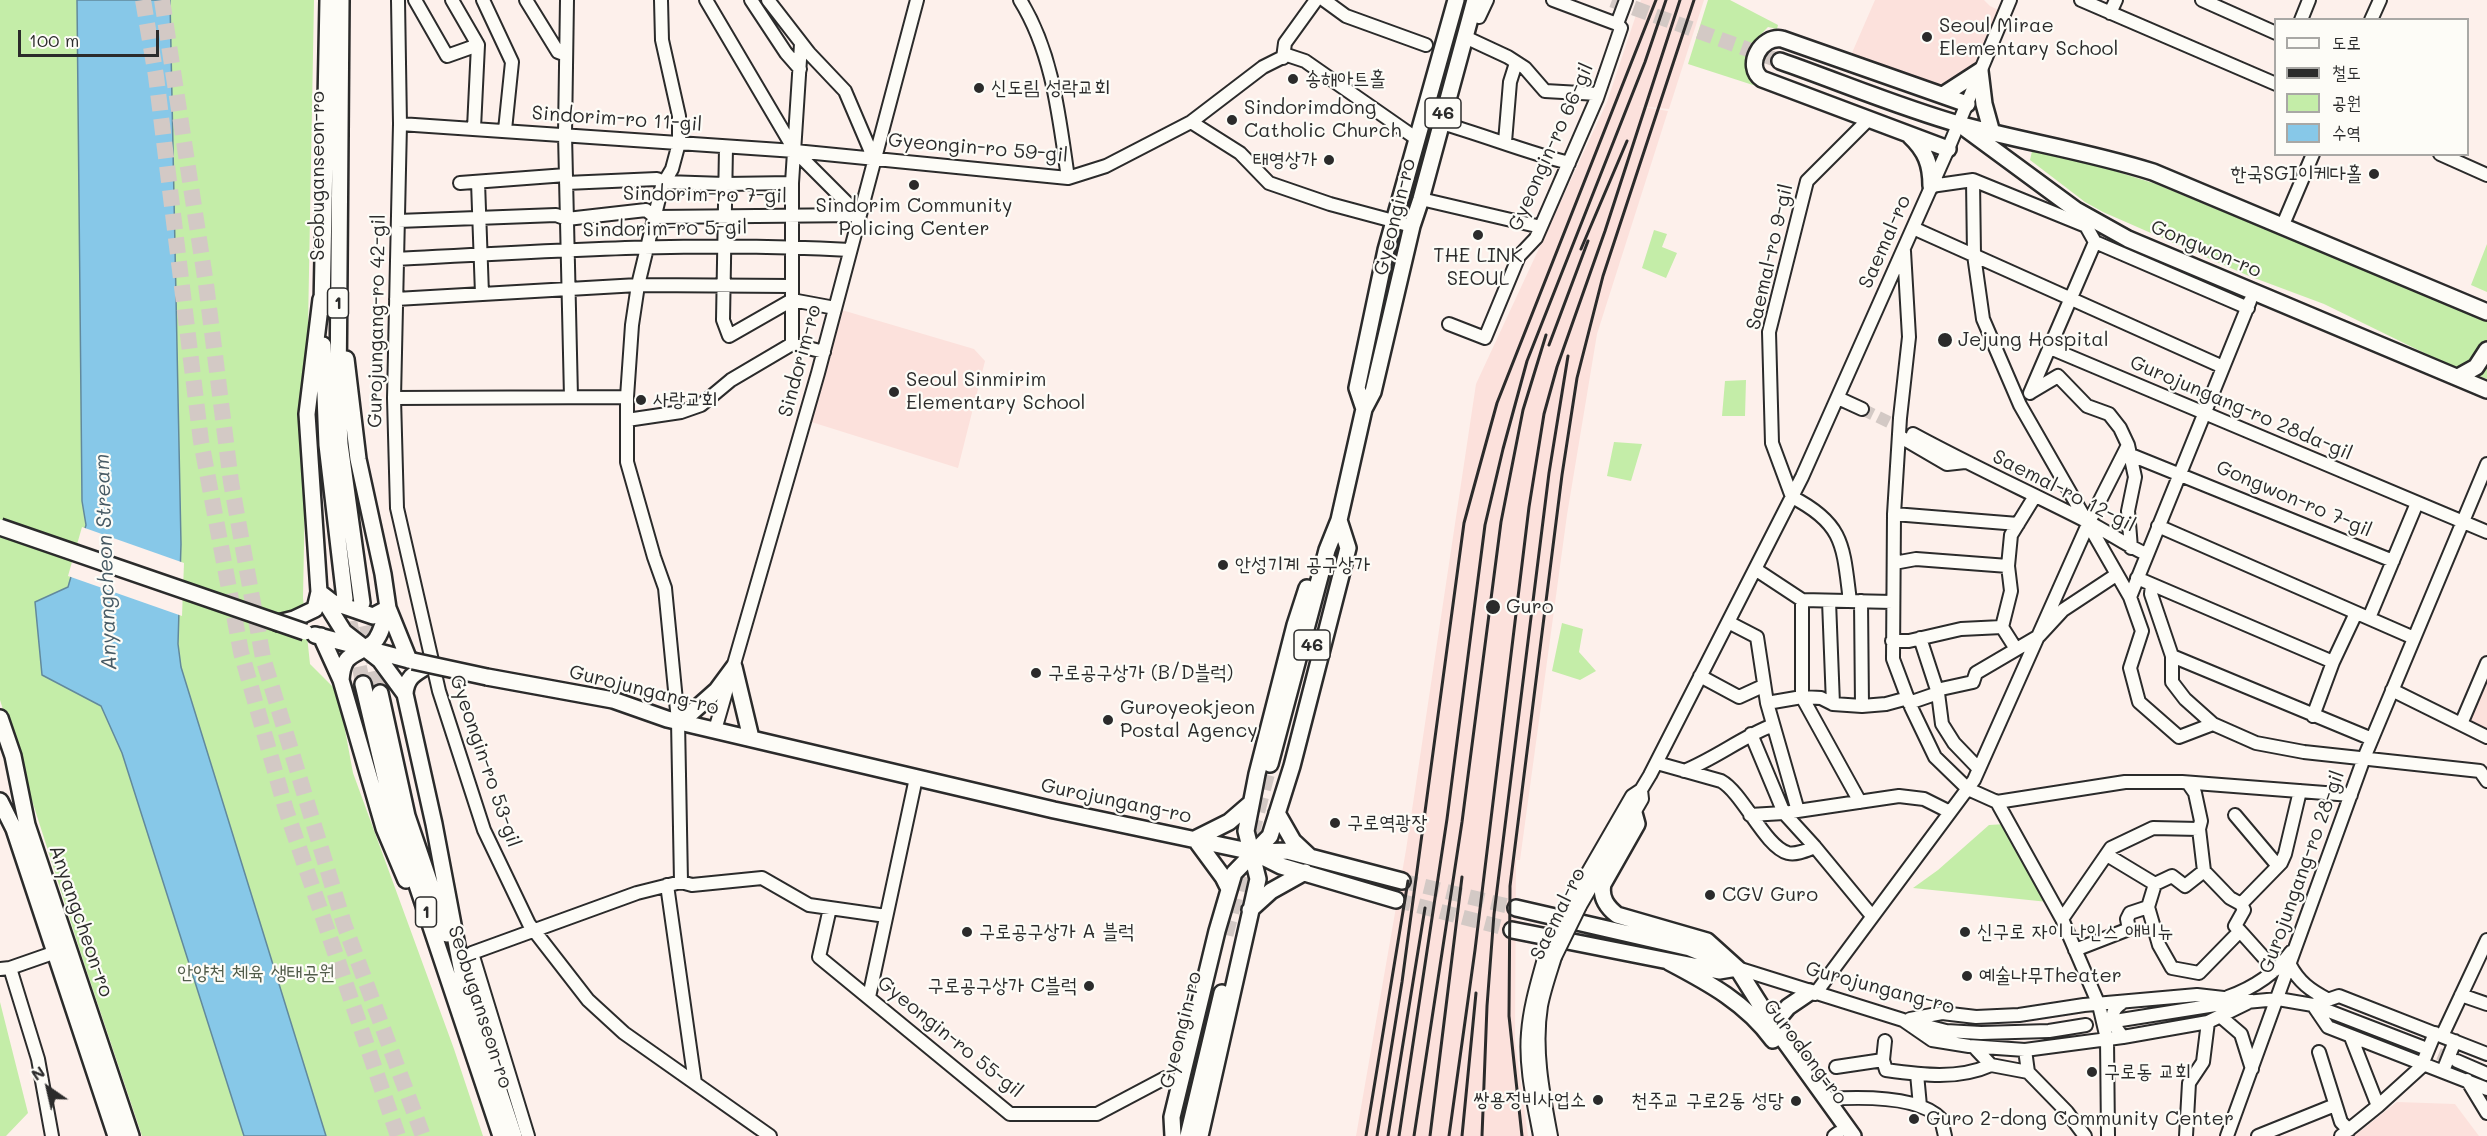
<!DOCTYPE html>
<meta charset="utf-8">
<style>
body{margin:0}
#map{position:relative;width:2487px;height:1136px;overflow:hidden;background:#fdf0eb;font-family:Mali,"Poor Story",sans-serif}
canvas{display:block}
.legend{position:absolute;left:2274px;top:18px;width:195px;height:138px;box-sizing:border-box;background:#fdfcf7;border:2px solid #a9a8a5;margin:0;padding:8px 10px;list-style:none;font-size:18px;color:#2b2b2b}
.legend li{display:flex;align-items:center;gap:12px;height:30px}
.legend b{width:30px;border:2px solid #a9a8a5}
.north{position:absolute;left:18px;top:1058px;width:60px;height:60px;-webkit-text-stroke:4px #fdfcf7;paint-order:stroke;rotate:326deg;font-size:16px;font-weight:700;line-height:24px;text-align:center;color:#2b2b2b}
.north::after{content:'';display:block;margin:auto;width:21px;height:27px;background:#2b2b2b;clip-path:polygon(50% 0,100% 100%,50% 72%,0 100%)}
.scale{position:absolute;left:18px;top:30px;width:141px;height:27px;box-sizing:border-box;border:3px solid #2b2b2b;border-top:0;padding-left:8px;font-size:18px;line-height:21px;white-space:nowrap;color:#2b2b2b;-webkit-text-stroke:4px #fdfcf7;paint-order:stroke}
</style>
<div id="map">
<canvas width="2487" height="1136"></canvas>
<ul class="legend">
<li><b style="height:8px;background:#fdfcf7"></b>도로</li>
<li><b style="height:8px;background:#2b2b2b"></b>철도</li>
<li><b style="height:16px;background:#c4eda8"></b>공원</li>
<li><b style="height:16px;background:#87c8e8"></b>수역</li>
</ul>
<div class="north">N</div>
<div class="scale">100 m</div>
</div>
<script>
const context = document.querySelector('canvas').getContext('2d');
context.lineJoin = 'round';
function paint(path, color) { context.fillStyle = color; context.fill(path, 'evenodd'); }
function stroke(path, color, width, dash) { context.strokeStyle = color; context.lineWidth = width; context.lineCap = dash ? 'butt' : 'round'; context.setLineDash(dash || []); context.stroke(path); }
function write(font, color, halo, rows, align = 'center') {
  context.font = font + ' Mali,"Poor Story",sans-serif'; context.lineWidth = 4.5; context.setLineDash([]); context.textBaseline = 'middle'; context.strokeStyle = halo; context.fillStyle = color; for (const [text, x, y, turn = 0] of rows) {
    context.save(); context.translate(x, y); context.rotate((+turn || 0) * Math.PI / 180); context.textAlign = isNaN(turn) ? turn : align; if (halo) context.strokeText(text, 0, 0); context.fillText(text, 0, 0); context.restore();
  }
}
const built = new Path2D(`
 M1641 0H1704L1669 109 1637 106 1668 111 1597 334 1567 515 1520 860H1516L1515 1041 1528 1136H1356L1406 850 1476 384 1607 102Z
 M1875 0H1984L1990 6 2005 13 1967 104 1848 62Z
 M835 308 974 349 985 361 958 468 805 420Z
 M2487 663V737L2461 724Z
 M2397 1102 2455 1104 2479 1136H2354Z`);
const green = new Path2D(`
 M0 0H314L303 598 310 664 338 692 353 773 454 1049 483 1136H142L81 954 0 700Z
 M1708 0H1730L1778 25 1777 29 1768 27C1754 41 1733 68 1757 83L1756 86 1688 64Z
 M2032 151 2102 167 2156 184 2487 321V379L2451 366 2324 304 2249 276 2103 212 2085 202 2030 160Z
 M1654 230 1667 234 1662 247 1677 253 1666 278 1642 268Z
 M2487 244V292L2471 285Z
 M1746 380 1745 416H1722L1725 381Z
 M1614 442 1642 444 1631 481 1607 476Z
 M1562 623 1583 629 1579 652 1596 671 1580 680 1552 671Z
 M2006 824 2048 902 1913 888 1938 870 1989 825Z
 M0 1002 28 1113 6 1136H0Z`);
const water = new Path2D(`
 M77 0H170L181 544 178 644 181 667 326 1136H244L122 753 101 706 42 675 35 602 68 587 86 525 82 501Z`);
const pier = new Path2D(`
 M82 527 184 563 182 616 68 576Z`);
const minorTunnel = new Path2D(`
 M1862 409 1913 434
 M2422 1047 2456 1061`);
const majorTunnel = new Path2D(`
 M1612 0 1780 61
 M345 599 363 684
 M362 603 380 693
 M1252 834 1270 764
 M1402 881 1516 908
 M1396 900 1512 930
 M1226 935 1246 857`);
const highwayTunnel = new Path2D(`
 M143 0 156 76 201 441 241 652 286 810 398 1136
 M162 0 206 284 231 482 263 658 344 924 423 1136`);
const minor = new Path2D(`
 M398 0 400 124 394 398 397 508 439 691 484 830 529 924 588 1000 624 1033 770 1136
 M415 0 447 56 478 45
 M452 0 478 45 474 128
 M483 0 512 62 505 130
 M526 0 558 52 566 55
 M567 0 565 134 571 397
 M661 0 662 40 679 116V143L672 169 662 186 638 285 632 325 627 397V462L654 557 665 588 678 721 681 882 692 885 762 878 809 905 886 916
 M706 0 795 151 859 215
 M751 0 786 53 800 69
 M768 0 809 53 845 91 874 159
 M1020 0C1053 53 1059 117 1068 178
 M1324 0 1346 16 1426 45
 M1553 0 1617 24
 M2081 0 2276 84
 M2202 0 2276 33
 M2110 13 2116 0
 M1471 15 1479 17 1487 0
 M2301 20 2309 0
 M2371 20 2380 0
 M1465 37 1508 57 1525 68 1545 91 1598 94
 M1283 58 1285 43 1316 0
 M1191 122 1263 67 1287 55 1305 61 1417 139
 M1441 123C1484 135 1525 152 1569 163
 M400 124 795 151 1068 178 1106 166 1191 122 1240 153 1269 183 1330 204 1412 226
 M1505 142 1510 82 1516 63
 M726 147 723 320 729 336 792 300 835 308
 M2440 154 2487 175
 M1973 180 1974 255 1983 319 2020 405 2130 597 2142 631 2130 668 2139 702 2179 737 2213 724 2256 743 2304 752 2480 771 2487 781
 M478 182 482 294
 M460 183 566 175
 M566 183 657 179 665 182 725 184 792 183
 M1931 186 1973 180 2086 226 2095 242 2248 308
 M1421 199 1541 227
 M398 221 556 215 567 219 646 210 655 217 859 215
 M2282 227 2313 154
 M1913 228 2223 367
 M1904 251 1909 337 1900 418 1894 514 1893 659 1911 707 1935 757 1968 789 1997 802 2062 919 2099 1005 2107 1039 2108 1136
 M397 259C547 251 700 241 850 250
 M396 299 638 285 792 286
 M1449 324 1485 338 1519 256 1536 238 1597 98 1621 28 1617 24 1626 0
 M792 344V183L801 44
 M2050 348 2487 532
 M2031 392 2058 376 2087 406 2109 414 2120 428 2128 445 2135 477 2128 511 2131 548
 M2030 393 2095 242
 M394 398 627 397
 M1838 398 1862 409
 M627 420 681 412 701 405 731 380 792 344 824 352
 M1913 434C1970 465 2029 492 2086 521 2107 531 2125 545 2146 554
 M1899 436 1947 464 1965 462
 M2131 455 2393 561
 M1894 514 2018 524
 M2158 526 2414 638
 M1894 563 1916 559 2008 566
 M1755 569 1802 600 1893 602
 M2137 578 2333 662
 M2152 585 2151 594 2172 656V682L2185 699 2213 724
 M2130 597 2250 301
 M1802 600V697L1821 698 1833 704 1862 706 1886 704 1908 698
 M1829 601 1833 704
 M1850 601C1843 547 1845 524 1792 497L1772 443 1769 332 1807 181 1869 119
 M1861 601 1862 706
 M2369 618 2417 503
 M1728 622 1757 637 1767 703 1798 811
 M2002 627 2016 649
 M1920 638 1938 693 1942 724 1954 743 1979 769
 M1892 641H1909L1961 629 2002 627 2011 591 2008 566 2011 535 2035 496
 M2172 656 2372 739
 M1700 676 1739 697 1763 686
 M2392 690 2487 737
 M1767 703 1802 697 1860 802
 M1909 703 1938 693 1941 689 1973 682 1976 673 2039 636 2063 610 2116 575
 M2313 716 2333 662 2356 613
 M2461 724 2487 663
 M715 730 818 373 917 0
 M1751 734 1784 813 1815 847 1872 916
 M1657 763 1721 781C1743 793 1765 847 1788 853 1797 855 1807 850 1815 847
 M1684 771C1716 758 1742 737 1773 725
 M2188 783 2195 793 2201 821 2199 829 2204 871 2230 898 2241 904
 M1997 802 2125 782H2182L2351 795
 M1750 815 1784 813 1899 796 1924 799 1950 812
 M2235 815 2278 866
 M2107 855 2155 884 2172 876 2185 886 2204 871
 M667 885 695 1083
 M1569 905 1632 796 1641 790 1650 775 1802 477 1948 149 2010 0
 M1580 906 1642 799 1641 790
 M2148 907 2159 945 2172 968 2199 973 2240 931 2235 926 2244 910 2241 904 2281 863 2285 854 2300 791
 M830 908 819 957 1010 1114H1097L1165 1078 1180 1082
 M2062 919 2111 848 2153 828 2199 829
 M2240 931 2275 970
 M2075 950 2129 929 2127 919 2130 913 2148 907 2155 884
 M2290 965C2299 982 2310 990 2327 999
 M10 968 38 1059 52 1136
 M1737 968 1903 1020 1946 1031 1981 1033 2049 1031 2086 1025
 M0 969 10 968 53 953
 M1815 994 1974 780 2089 522 2128 445
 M2461 995 2487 1004
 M869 997 916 778
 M2228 997C2253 988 2275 974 2291 952
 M2246 1002 2278 999 2313 1005 2422 1047
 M2122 1003C2106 1013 2113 1025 2123 1037
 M2220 1016 2241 1034 2252 1069
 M1910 1019 1942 1013 1976 1017 2019 1015 2084 1005 2197 995 2250 1001
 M1903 1020 1932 1040 1969 1046 2025 1050 2123 1037 2208 1022 2251 1001
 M2121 1020 2228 1003
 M2442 1036 2487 940
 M2351 1037 2378 1106
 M1974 1047 1991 1065 2028 1072
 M2025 1050 2028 1072 2067 1112 2085 1136
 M2319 1052 2341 1122 2349 1130
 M2487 1054 2339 996 2313 1005 2328 1027 2487 1089
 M1883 1060 1886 1070C1922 1075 1958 1080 1991 1065
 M2457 1061 2487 1074
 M1836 1067 1883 1060 1885 1041
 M2443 1071 2455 1041
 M1917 1074 1920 1106
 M2467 1080 2487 1113
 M1826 1099C1857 1097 1919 1095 1941 1119L1945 1136
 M528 1136 472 953 637 893 681 882
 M1540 1136C1534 1103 1525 1067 1528 1033 1530 1006 1538 981 1545 955
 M1551 1136C1543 1094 1534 1049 1541 1006 1544 990 1550 973 1555 957
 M1834 1136 1838 1133
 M2186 1136 2189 1083 2203 1062 2208 1022
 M2227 1136 2364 758 2487 464
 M2258 1136 2335 1105
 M2341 1136 2378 1106 2421 1067 2435 1033`);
const major = new Path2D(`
 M341 0 338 399 340 444 362 603
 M1780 61C1840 82 1901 108 1962 125 2025 142 2090 152 2153 172L2487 312
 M1980 71 1984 104 1992 133
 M1943 95 1980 71
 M1966 129 2076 210 2128 239 2487 390
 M1910 136C1926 151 1931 165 1931 186
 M1948 149 1762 79C1744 66 1761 35 1782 39L1967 104
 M321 299 307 414 319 592 344 632 380 660 405 694 434 824 465 988
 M322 309 328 0
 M323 345 327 445 345 599
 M346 359 358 459 383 574 388 608 409 660
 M2458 377 2476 367 2487 350
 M1364 409 1357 388 1386 250 1456 0
 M278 623 294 619 315 609 319 592 332 602 373 616 388 608
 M315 635 413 661
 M321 636 341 680 384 828 406 880
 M734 667 751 738
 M487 677 613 700 667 719 1054 810 1253 852 1281 866 1396 900
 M341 680C343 652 354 657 373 643 382 635 384 618 388 608
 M363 684 395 819 501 1136
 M380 693 407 816 447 934
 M405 694C406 677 415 673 429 665
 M0 718 13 756 27 825 131 1136
 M681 722 717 690 734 667
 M1270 764 1327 550 1339 520 1364 409 1373 392 1412 226 1421 199 1475 0
 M0 801 14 829 116 1136
 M1277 813 1293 841 1309 856
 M1634 813 1637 824 1603 884C1600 898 1607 907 1617 915L1707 941 1737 968 1773 1025 1853 1136
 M1259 852 1287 851 1402 881
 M1229 889 1223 877 1195 839 1229 822 1251 803
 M1516 908 1690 948 1724 962
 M1250 910 1271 891 1305 872
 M1512 930 1719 971 1737 968
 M1669 962C1709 983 1746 1003 1773 1040
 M462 979 514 1136
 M1773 1025 1788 1007 1810 992
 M1173 1136 1172 1117 1217 931 1234 873 1270 836 1292 766 1348 548 1339 520
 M1188 1136 1222 993
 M1200 1136 1258 879 1246 831 1257 774 1295 625 1307 588`);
const rail = new Path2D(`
 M1581 249 1627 141
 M1549 345 1588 241
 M1366 1136 1408 881
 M1377 1136 1402 982 1464 523 1497 403 1656 0
 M1388 1136 1425 908
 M1399 1136 1447 819 1485 525 1503 449 1527 361 1645 62 1666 0
 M1414 1136 1462 822 1501 522 1523 410 1546 335
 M1430 1136 1462 877
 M1449 1136 1475 950 1529 507 1544 414 1557 367 1605 231 1680 0
 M1462 1136 1476 993
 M1482 1136 1487 1006 1494 914 1549 473 1568 356
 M1522 1136 1509 1016 1510 886 1562 475 1577 378 1603 276 1694 0`);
const minorBridge = new Path2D(`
 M1545 955 1569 905
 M1555 957 1580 906`);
const majorBridge = new Path2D(`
 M0 527 305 632
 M413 661 487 677`);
const markers = [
 [1927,37,6,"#2b2b2b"],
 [1293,79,6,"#2b2b2b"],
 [979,88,6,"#2b2b2b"],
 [1232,120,6,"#2b2b2b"],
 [1329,160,6,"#2b2b2b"],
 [2374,174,6,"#2b2b2b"],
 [914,185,6,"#2b2b2b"],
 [1478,235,6,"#2b2b2b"],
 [1945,340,8,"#2b2b2b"],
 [894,392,6,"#2b2b2b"],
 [641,400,6,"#2b2b2b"],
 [1223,565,6,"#2b2b2b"],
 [1493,607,8,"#2b2b2b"],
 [1036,673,6,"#2b2b2b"],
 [1108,720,6,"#2b2b2b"],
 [1335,823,6,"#2b2b2b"],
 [1710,895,6,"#2b2b2b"],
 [967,932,6,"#2b2b2b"],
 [1965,932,6,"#2b2b2b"],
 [1967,976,6,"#2b2b2b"],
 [1089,986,6,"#2b2b2b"],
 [2092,1072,6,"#2b2b2b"],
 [1598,1100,6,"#2b2b2b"],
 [1796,1101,6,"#2b2b2b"],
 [1914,1119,6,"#2b2b2b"]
];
const shields = [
 [1443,113,36],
 [338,303,21],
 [1312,645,36],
 [426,912,21]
];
const shieldNames = [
 ["46",1443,113],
 ["1",338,303],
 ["46",1312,645],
 ["1",426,912]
];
const poiNames = [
 ["Seoul Mirae",1939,26],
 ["Elementary School",1939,49],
 ["송해아트홀",1305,79],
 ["신도림 성락교회",991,88],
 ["Sindorimdong",1244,108],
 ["Catholic Church",1244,131],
 ["태영상가",1317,160,"right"],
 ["한국SGI이케다홀",2362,174,"right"],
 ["Sindorim Community",914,206,"center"],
 ["Policing Center",914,229,"center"],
 ["THE LINK",1478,256,"center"],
 ["SEOUL",1478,279,"center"],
 ["Jejung Hospital",1958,340],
 ["Seoul Sinmirim",906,380],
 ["Elementary School",906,403],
 ["사랑교회",653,400],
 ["안성기계 공구상가",1235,565],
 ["Guro",1506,607],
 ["구로공구상가 (B/D블럭)",1048,673],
 ["Guroyeokjeon",1120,708],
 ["Postal Agency",1120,731],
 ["구로역광장",1347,823],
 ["CGV Guro",1722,895],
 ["구로공구상가 A 블럭",979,932],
 ["신구로 자이 나인스 애비뉴",1977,932],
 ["예술나무Theater",1979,976],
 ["구로공구상가 C블럭",1077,986,"right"],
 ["구로동 교회",2104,1072],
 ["쌍용정비사업소",1586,1100,"right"],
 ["천주교 구로2동 성당",1784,1101,"right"],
 ["Guro 2-dong Community Center",1926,1119]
];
const streetNames = [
 ["Sindorim-ro 11-gil",617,119,4],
 ["Gyeongin-ro 66-gil",1551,147,-66],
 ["Gyeongin-ro 59-gil",978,148,5],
 ["Seobuganseon-ro",318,176,-90],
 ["Sindorim-ro 7-gil",705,195,1],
 ["Gyeongin-ro",1395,217,-76],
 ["Sindorim-ro 5-gil",665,229,-1],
 ["Saemal-ro",1885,242,-66],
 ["Gongwon-ro",2206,249,23],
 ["Saemal-ro 9-gil",1770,257,-77],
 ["Gurojungang-ro 42-gil",377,321,-89],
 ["Sindorim-ro",800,361,-75],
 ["Gurojungang-ro 28da-gil",2241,408,23],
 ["Saemal-ro 12-gil",2064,491,27],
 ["Gongwon-ro 7-gil",2294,499,23],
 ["Gurojungang-ro",644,690,14],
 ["Gyeongin-ro 53-gil",485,761,71],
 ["Gurojungang-ro",1116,801,12],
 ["Gurojungang-ro 28-gil",2302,872,-70],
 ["Saemal-ro",1558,914,-64],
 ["Anyangcheon-ro",81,921,71],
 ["Gurojungang-ro",1880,988,15],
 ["Seobuganseon-ro",480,1007,72],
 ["Gyeongin-ro",1181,1030,-76],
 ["Gyeongin-ro 55-gil",950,1037,39],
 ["Gurodong-ro",1805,1052,53]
];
const parkNames = [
 ["안양천 체육 생태공원",256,973]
];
const waterNames = [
 ["Anyangcheon Stream",106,562,-92]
];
paint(built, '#fce1dc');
paint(green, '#c4eda8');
paint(water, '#87c8e8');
stroke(water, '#62899c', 1.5);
paint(pier, '#fdf0eb');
stroke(minorTunnel, '#d3c9c5', 12, [12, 6]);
stroke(majorTunnel, '#d3c9c5', 15, [15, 8]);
stroke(highwayTunnel, '#d3c9c5', 16, [16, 8]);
stroke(minor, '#2b2b2b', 16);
stroke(major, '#2b2b2b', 20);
stroke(minor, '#fdfcf7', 12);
stroke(major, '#fdfcf7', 15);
stroke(rail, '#2b2b2b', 3);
stroke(minorBridge, '#2b2b2b', 16, []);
stroke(majorBridge, '#2b2b2b', 20, []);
stroke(minorBridge, '#fdfcf7', 12);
stroke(majorBridge, '#fdfcf7', 15);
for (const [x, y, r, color] of markers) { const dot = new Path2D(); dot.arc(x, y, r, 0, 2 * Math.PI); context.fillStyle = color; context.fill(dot); stroke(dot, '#fdfcf7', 2); }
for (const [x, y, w] of shields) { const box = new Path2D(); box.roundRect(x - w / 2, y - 15, w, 30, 4.5); context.fillStyle = '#fdfcf7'; context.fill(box); stroke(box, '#2b2b2b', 1.5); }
write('bold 18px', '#2b2b2b', null, shieldNames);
write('20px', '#2b2b2b', '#fdfcf7', poiNames, 'left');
write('20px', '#2b2b2b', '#fdfcf7', streetNames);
write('20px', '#515c4a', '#fdfcf7', parkNames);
write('italic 21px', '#475a64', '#fdfcf7', waterNames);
</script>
